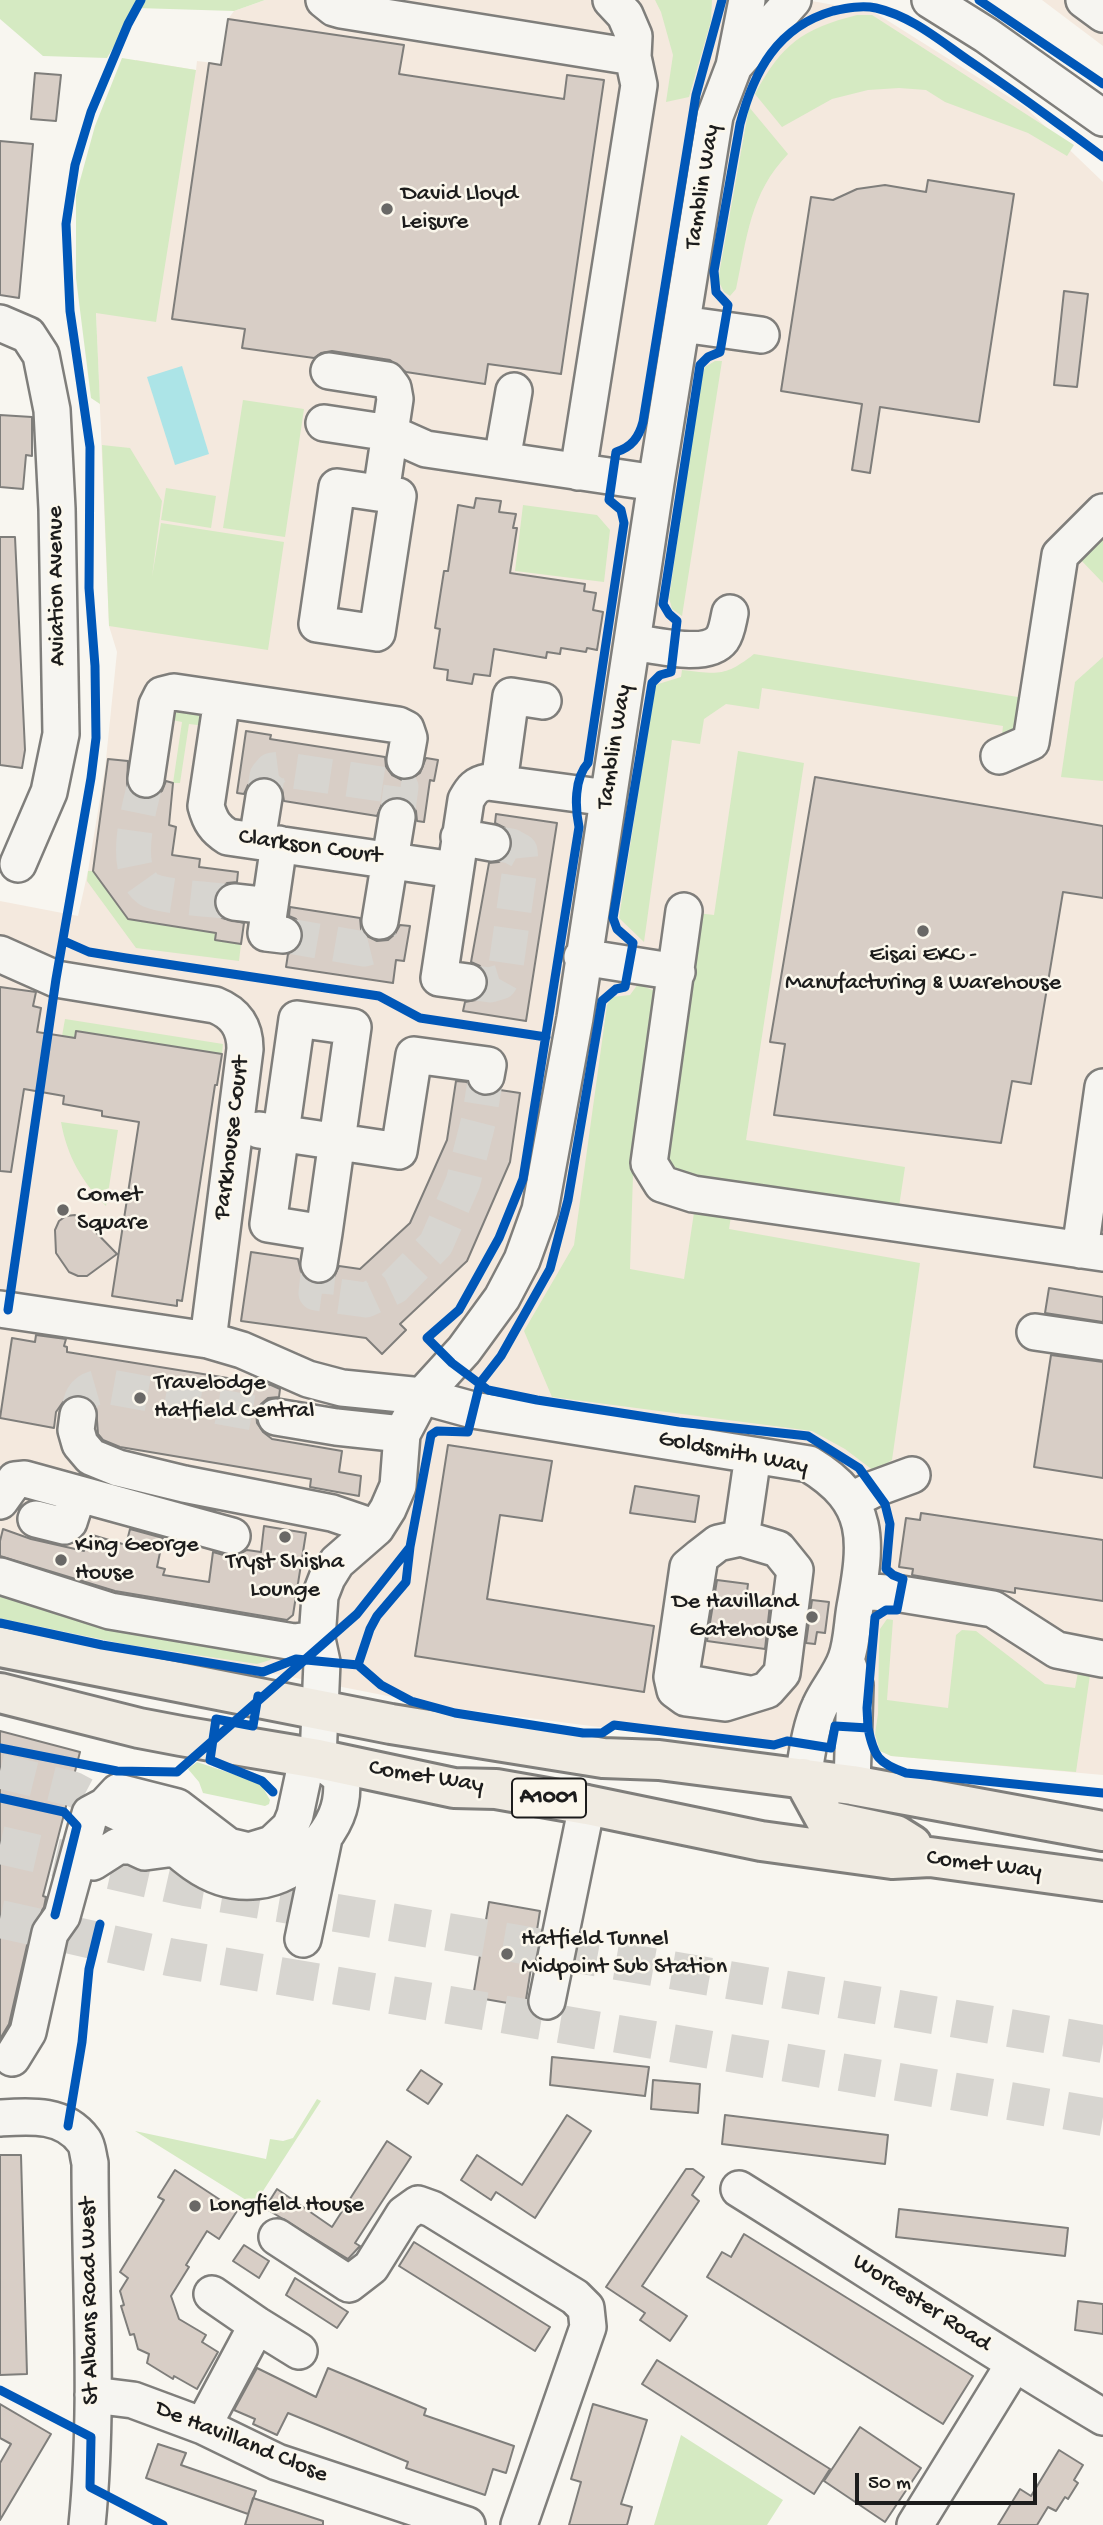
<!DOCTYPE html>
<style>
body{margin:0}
#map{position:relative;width:1103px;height:2525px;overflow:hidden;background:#f8f6f0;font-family:"Gochi Hand",sans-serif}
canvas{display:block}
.scale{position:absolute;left:855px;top:2473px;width:182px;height:32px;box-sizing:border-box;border:4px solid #1c1c1c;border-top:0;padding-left:9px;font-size:21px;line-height:24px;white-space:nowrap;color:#1c1c1c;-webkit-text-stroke:5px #fbf7ec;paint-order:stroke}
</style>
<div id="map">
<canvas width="1103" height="2525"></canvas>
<div class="scale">50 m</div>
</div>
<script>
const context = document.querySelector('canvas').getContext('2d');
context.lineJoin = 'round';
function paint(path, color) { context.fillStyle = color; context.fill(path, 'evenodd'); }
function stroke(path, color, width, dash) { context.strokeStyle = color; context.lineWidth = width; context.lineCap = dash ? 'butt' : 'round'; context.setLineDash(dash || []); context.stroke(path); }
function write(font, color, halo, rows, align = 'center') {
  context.font = font + ' "Gochi Hand",sans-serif'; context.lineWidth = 5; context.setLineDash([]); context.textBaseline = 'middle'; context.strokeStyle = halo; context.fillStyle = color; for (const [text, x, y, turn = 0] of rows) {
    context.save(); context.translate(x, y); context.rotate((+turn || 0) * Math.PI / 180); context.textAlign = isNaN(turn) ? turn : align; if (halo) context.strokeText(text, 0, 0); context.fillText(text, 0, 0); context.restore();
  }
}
const built = new Path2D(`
 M265 0H806L874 12 1025 107 1103 182V1775L891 1756 880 1751 769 1749 444 1707 0 1620V901L78 916 88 871 105 769 117 652 109 626 96 313 136 60 196 70 197 61 221 64 228 19 234 11Z
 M1042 0H1103V46Z`);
const green = new Path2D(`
 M0 0H265L234 11 137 8 107 58 43 56 0 19Z
 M655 0H712L711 21 689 97 666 102 673 55 661 12Z
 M857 15H872L1074 145 1067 156 1028 133 945 102 926 90 899 88 868 90 832 99 782 127 755 94C782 44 802 29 857 15Z
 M122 58 196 70 156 322 96 313 100 404 91 398 76 278V195L95 126Z
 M749 107 788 154C750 193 747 238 736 289L730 296 724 292 718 280Z
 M715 361H722L682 616 672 609 669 598 700 384 705 367Z
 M243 400 304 409 285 537 223 528Z
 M102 445 130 448 162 501 152 577 161 523 284 542 268 650 109 626Z
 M166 488 216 496 211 528 161 520Z
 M523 505 597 515 610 530 604 582 515 571Z
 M1103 532V583L1078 557Z
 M754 654 1024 698 1018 739 1001 744 1003 726 762 688 759 709 726 704 704 719 700 744 672 740 644 942 619 918 655 685 681 677 682 670C718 674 725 677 754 654Z
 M1103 657V781L1061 777 1075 682Z
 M169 709 203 711 206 726 189 724 180 783H173L182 722 167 719Z
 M738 751 804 763 746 1140 905 1167 898 1213 672 1175 659 1138 697 913 714 915Z
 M88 871H93L128 919 216 933V940L241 944 239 961 136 948 87 881Z
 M638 984 657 992 633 1175 630 1269 684 1279 695 1206 732 1210 729 1229 920 1263 892 1460 874 1471 845 1449 812 1431 552 1397 524 1331 574 1245 607 1005 612 997 630 995Z
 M65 1019 223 1044 222 1054 77 1031 75 1038 62 1036Z
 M61 1122 118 1130 106 1206C82 1182 67 1156 61 1122Z
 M0 1585 274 1654 270 1660 257 1664 124 1644 3 1619 0 1618Z
 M887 1619 893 1620 887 1700 948 1708 956 1635 962 1630 976 1631 1045 1684 1075 1688 1079 1667 1091 1668 1076 1772 891 1756 880 1751 875 1734 878 1714 879 1647 880 1629Z
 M197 1762 254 1781 262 1786 270 1800 269 1804 265 1806 203 1793 199 1782 188 1769Z
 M317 2099 321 2101 254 2205 135 2131 266 2159 270 2139 283 2141 293 2138Z
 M681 2435 783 2500 767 2525H654Z`);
const water = new Path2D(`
 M182 366 209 454 175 465 147 377Z`);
const building = new Path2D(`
 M228 19 404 45 399 74 564 99 567 75 604 80 561 374 488 364 485 384 406 372 390 360 332 351 321 353 314 358 242 348 245 329 172 319 209 63 221 65Z
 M35 73 61 75 56 121 31 119Z
 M0 141 33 144 19 298 0 295Z
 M928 180 1014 194 979 422 880 407 870 473 852 470 862 404 781 391 811 197 833 200 857 189 885 185 926 192Z
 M1064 291 1088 294 1077 387 1054 385Z
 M0 415 32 417V456L26 455 23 489 0 487Z
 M476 498 501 501 499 512 516 514 513 528H517L510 573 585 584 584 591 596 593 593 610 603 612 597 650 587 648 586 652 561 648 560 654 547 652 546 658 494 649 490 676 474 674 472 684 447 680 448 670 434 668 440 629 435 628 444 571H448L458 505 474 508Z
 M0 537H15L25 750 22 768 0 765Z
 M246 731 271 735 270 739 385 757 386 767 392 775 402 780 411 779 420 773 426 758 438 760 434 781 430 780 424 822 417 821 416 811 410 802 400 797 391 798 382 804 377 816 284 801 282 789 276 781 268 777 256 779 248 785 244 794 237 793Z
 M108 759 128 761 127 786 133 794 142 799 154 797 162 791 166 781 173 783 169 825 176 827 172 855 200 859 199 867 238 872 237 882 227 883 218 890 214 900 216 911 222 918 244 923 241 944 215 940 216 933 128 919 93 871Z
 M815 777 1103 826V898L1063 892 1031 1084 1012 1081 1001 1143 774 1115 785 1044 770 1042Z
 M496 814 557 823 526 1021 463 1011 465 1002 476 1000 484 994 488 985 486 974 480 966 471 962 489 863 499 862 507 856 512 846 511 836 505 828 495 823Z
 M290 907 360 918 361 929 367 936 377 941 388 940 395 934 400 925 410 926 404 961 396 960 393 983 286 967 288 954 299 948 303 937 301 926 296 919 289 916Z
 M0 987 36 992 33 1006 41 1008 37 1032 75 1038 76 1031 222 1054 217 1085H215L182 1301 177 1300V1306L112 1296 139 1122 102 1116V1111L63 1104 64 1096 24 1089 11 1172 0 1171Z
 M456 1081 467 1082 473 1091 482 1096 492 1095 500 1090 520 1093 510 1162 467 1261 400 1324 406 1330 382 1354 366 1338 241 1321 251 1252 298 1259 301 1272 306 1279 315 1284 326 1283 334 1277 339 1266 360 1269 410 1223 447 1140Z
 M75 1215 84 1220 117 1254 87 1276H78L69 1272 56 1253 55 1230 59 1221 66 1216Z
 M1049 1288 1103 1297V1322L1045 1313Z
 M36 1335 66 1339 64 1346 67 1347V1352L271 1385 280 1389 279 1397 268 1398 261 1404 256 1413 257 1423 263 1432 272 1439 342 1451 339 1472 361 1476 359 1496 310 1487 311 1479 120 1447 103 1440 98 1434 96 1407 90 1399 81 1395 71 1396 63 1402 56 1412 54 1428 0 1418 12 1338 35 1342Z
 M1051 1355 1103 1362V1478L1034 1467Z
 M448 1445 552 1461 542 1521 500 1515 487 1599 654 1626 644 1692 415 1656Z
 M635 1486 699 1496 695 1522 630 1513Z
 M921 1513 1103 1540V1601L1015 1588V1593L912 1575 913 1569 899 1567 906 1518 920 1520Z
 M264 1526 306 1533 293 1615 287 1620 115 1591 0 1556V1541L3 1529 31 1539 84 1551 89 1534 126 1545 130 1529 163 1538 157 1567 165 1569 163 1575 209 1582 213 1552 227 1556 238 1555 247 1550 261 1552Z
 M717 1580 748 1584 746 1600 770 1604 765 1649 707 1641Z
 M812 1600 829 1602 825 1633 817 1632 815 1644 806 1643Z
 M0 1731 80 1752 43 1896 46 1897 44 1907 31 1928 9 2024 0 2039Z
 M489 1902 540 1911 525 2006 473 1997Z
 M552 2057 649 2067 645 2096 550 2085Z
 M421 2070 442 2084 428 2104 407 2090Z
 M653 2080 700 2084 698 2113 651 2109Z
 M567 2115 591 2131 535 2218 496 2192 491 2200 461 2180 477 2155 522 2185Z
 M725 2115 888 2135 885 2164 722 2144Z
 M387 2141 411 2157 355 2243 360 2246 348 2259 265 2208 277 2189 332 2227Z
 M0 2155H21L27 2374 0 2375Z
 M686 2169H693L704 2177 692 2195 699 2201 642 2286 687 2316 670 2341 640 2320 645 2313 606 2287Z
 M175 2170 237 2211 219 2239 207 2231 186 2265 189 2267 171 2296 179 2319 206 2335 202 2342 218 2352 197 2389 174 2376 173 2379 147 2363 149 2354 138 2349 134 2334 130 2335 121 2306 124 2305 120 2291 128 2278 120 2272 164 2200 158 2197Z
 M899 2209 1068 2228 1065 2256 896 2237Z
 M744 2234 973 2376 943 2424 707 2277 722 2252 731 2257Z
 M414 2242 550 2327 535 2351 399 2266Z
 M244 2245 269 2261 259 2278 233 2261Z
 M295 2278 348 2312 337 2328 286 2295Z
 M1078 2301 1103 2304V2334L1075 2330Z
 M657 2360 830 2469 814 2494 642 2384Z
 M257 2368 316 2397 328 2368 426 2409 424 2415 514 2446 506 2473 493 2469 485 2495 406 2468 408 2462 288 2413 277 2435 253 2424 255 2419 234 2410Z
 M0 2404 51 2434 0 2520V2463L11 2444 0 2438Z
 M593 2404 647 2420 621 2504 632 2507 627 2525H569L581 2482 571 2479Z
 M860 2427 921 2468 885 2522 824 2481Z
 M158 2444 186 2453 181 2465 256 2491 248 2514 146 2478Z
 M1059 2450 1083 2465 1074 2480 1078 2483 1068 2499 1065 2497 1056 2511 1048 2507 1037 2525H998L1020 2489 1031 2496Z
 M253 2498 323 2521V2525H245Z`);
const minorTunnel = new Path2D(`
 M146 779C140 808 120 867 148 889 159 897 218 900 234 902
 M264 797 267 776 272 770 280 769 401 787 397 817
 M283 935 364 949 372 947 377 941 380 921
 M468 982 490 985 500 982 505 973 521 861 520 851 511 846 492 843
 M319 1264 316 1293 366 1300 394 1287 436 1244 463 1182 479 1119 486 1076
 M78 1415C81 1395 84 1389 105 1386L276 1417
 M0 1771 73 1789 105 1806`);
const highwayTunnel = new Path2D(`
 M0 1845 185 1887 1103 2044
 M0 1919 169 1957 1103 2117`);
const minor = new Path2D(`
 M324 0 334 8 341 10 633 57
 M930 0 986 35 1103 118
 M1084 0 1103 14
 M734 66 793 0
 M0 323 28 335 41 355 52 410 57 509 61 734 49 792 18 864
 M682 324 761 335
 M329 371 387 380 393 388 395 399 381 493
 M324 423 390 433 426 449 656 483
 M502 460 514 391
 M578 472 639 85 633 57 634 36 625 15 611 0
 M337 487 398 496 377 633 317 624Z
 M632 642C655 645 707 659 722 639 727 632 728 622 730 613
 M222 699 206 806C210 821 215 829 228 837L454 870
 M999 756 1031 742 1060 555 1103 512
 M146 779 157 705 162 695 174 692 398 725 406 729 409 738 405 760
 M499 783 511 696 543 701
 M459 837 492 843
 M257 841 264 797
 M279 844 266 933 283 935
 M234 902 270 906
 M684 911 649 1163 662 1184 693 1194 1103 1253
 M380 921 397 817
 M0 954 56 979 215 1005C235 1013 245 1027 245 1049L208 1340
 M582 957 677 972
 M468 982 439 978 466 800C472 789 476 784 488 782L608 798
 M297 1019 353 1027 324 1233 268 1224Z
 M259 1130 399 1151 414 1055 488 1065 486 1076
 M1080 1250 1103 1087
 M319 1264 324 1233
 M0 1309 208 1340 242 1350 308 1379 342 1388 422 1396 473 1410 809 1464C872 1502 867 1541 855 1607 852 1624 852 1643 846 1659 840 1676 827 1690 820 1706 810 1727 807 1755 803 1778
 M1035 1332 1103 1342
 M78 1415 76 1430 80 1444 91 1457 118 1468 184 1484 332 1513 376 1528
 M276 1417 336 1427 402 1434
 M0 1501 15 1480 25 1479 232 1536
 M850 1501 874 1489 912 1475
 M36 1519 64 1526 69 1522 78 1494
 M741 1538 753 1455
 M700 1557 688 1567 672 1677 675 1690 686 1698 725 1703 767 1690 782 1673 795 1570 778 1549 741 1538 718 1543 700 1557 681 1674 682 1682 749 1694
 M0 1576 110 1611 294 1642 317 1639
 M858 1591 901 1594 993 1609 1057 1650 1103 1659
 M846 1660 855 1685 852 1785
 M105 1806C119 1813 134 1819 148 1827 165 1837 178 1852 194 1863 235 1892 281 1886 314 1849 333 1828 345 1806 341 1777L318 1759
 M93 1862 118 1846H132L145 1852 175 1848
 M303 1939 324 1838
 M547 2001 587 1805
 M12 2058 28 2032 50 1933 62 1916 90 1814 105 1806 118 1792 177 1807 228 1846 249 1851 272 1844 290 1827 295 1815 304 1773 318 1759 322 1662 317 1639 320 1596 327 1578 337 1562 376 1528 388 1509 398 1486 402 1434 422 1396 464 1350 502 1298 522 1260 540 1210 575 1018 656 483 715 116 734 66 747 0
 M0 2118C30 2116 64 2113 84 2141 88 2147 88 2156 90 2163 90 2283 99 2405 87 2525
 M739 2189C861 2265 980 2344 1103 2417
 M277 2237 349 2284 371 2267 404 2214 418 2204 432 2209 575 2297 586 2308 588 2327 519 2525
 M212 2294 257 2325 299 2351
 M93 2395 133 2400 203 2426 277 2462 467 2525
 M203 2426 257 2325
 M915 2525 1014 2364`);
const major = new Path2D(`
 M0 1647 391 1724 603 1758 659 1760 852 1785 1103 1831
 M0 1693 139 1728 181 1736 318 1759 454 1788 496 1789 587 1805 761 1841 892 1859 930 1857 1103 1881
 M803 1778 826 1820 896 1835 912 1845`);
const cycleway = new Path2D(`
 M722 0 696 95 643 422C639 437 632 447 616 452L609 500 621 510 624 523 588 763C574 778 575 808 579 827L523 1179 499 1238 459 1310 427 1338 452 1363 488 1390 537 1400 679 1422 808 1436 859 1468 885 1504 890 1524 886 1569 893 1575 903 1579 897 1610H886L875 1617 867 1708 868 1728
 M979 0 1103 84
 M64 941 89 952 126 958 379 996 420 1018 546 1037
 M8 1310 56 979 91 778 96 738 95 666 89 588 90 447 70 311 66 224 75 165 91 112 128 24 141 0
 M0 1623 102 1645 263 1672 296 1659 358 1665 381 1685 411 1701 455 1713 583 1733H602L614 1725 774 1745 787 1741 831 1748 835 1726 868 1728C874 1757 878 1763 906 1773L1103 1793
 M358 1665 370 1629 377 1616 406 1582 410 1547
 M258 1696 253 1726 216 1719 210 1760 262 1781 273 1792
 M0 1748 117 1771 177 1772 357 1614 410 1547 431 1435 437 1431 468 1432 480 1383 501 1356 550 1269 568 1200 602 1001 616 989 625 987 633 943 617 929 613 918 652 683 660 675 671 672 677 621 669 614 663 604 700 365 708 357 720 352 728 305 716 292 714 271 740 124C754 71 777 27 833 11 847 8 862 5 876 8 911 16 939 40 968 60 1014 91 1059 124 1103 157
 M0 1798 64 1812 77 1826 55 1915
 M68 2126 82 2042 89 1969 100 1924
 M0 2390 91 2437 90 2487 163 2525`);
const markers = [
 [387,209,7,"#696866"],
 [923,931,7,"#696866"],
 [63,1210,7,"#696866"],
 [140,1398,7,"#696866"],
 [285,1537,7,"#696866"],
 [61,1560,7,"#696866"],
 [812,1617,7,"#696866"],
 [507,1954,7,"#696866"],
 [195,2206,7,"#696866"]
];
const shields = [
 [549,1798,74]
];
const shieldNames = [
 ["A1001",549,1798]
];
const streetNames = [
 ["Tamblin Way",704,187,-81],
 ["Aviation Avenue",58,586,-91],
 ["Tamblin Way",616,747,-81],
 ["Clarkson Court",310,848,8],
 ["Parkhouse Court",233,1138,-83],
 ["Goldsmith Way",733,1454,11],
 ["Comet Way",426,1778,9],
 ["Comet Way",984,1866,7],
 ["St Albans Road West",91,2301,-91],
 ["Worcester Road",921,2304,33],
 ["De Havilland Close",241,2443,22]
];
const poiNames = [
 ["David Lloyd",401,195],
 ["Leisure",401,223],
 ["Eisai EKC -",923,956,"center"],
 ["Manufacturing & Warehouse",923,984,"center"],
 ["Comet",77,1196],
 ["Square",77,1224],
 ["Travelodge",154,1384],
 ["Hatfield Central",154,1412],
 ["King George",75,1546],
 ["House",75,1574],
 ["Tryst Shisha",285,1563,"center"],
 ["Lounge",285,1591,"center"],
 ["De Havilland",798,1603,"right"],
 ["Gatehouse",798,1631,"right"],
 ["Hatfield Tunnel",521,1940],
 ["Midpoint Sub Station",521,1968],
 ["Longfield House",209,2206]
];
paint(built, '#f4e9de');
paint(green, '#d5eac2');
paint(water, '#ace4e7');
paint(building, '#d8cec6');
stroke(building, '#7f7e7b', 2);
stroke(minorTunnel, '#d7d5d0', 35, [35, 18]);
stroke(highwayTunnel, '#d7d5d0', 38, [38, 19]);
stroke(minor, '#7f7e7b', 40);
stroke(major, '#7f7e7b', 44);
stroke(minor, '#f6f5f1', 35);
stroke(major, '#f0ebe2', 38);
stroke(cycleway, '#0057b8', 9);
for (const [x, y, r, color] of markers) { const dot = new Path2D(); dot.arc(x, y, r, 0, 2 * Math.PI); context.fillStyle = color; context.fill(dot); stroke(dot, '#fbf7ec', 2.5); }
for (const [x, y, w] of shields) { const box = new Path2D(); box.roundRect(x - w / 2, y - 19.5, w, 39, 5); context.fillStyle = '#fbf7ec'; context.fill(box); stroke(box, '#1c1c1c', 2); }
write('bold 23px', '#1c1c1c', null, shieldNames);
write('24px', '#1c1c1c', '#fbf7ec', streetNames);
write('24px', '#1c1c1c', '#fbf7ec', poiNames, 'left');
</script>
